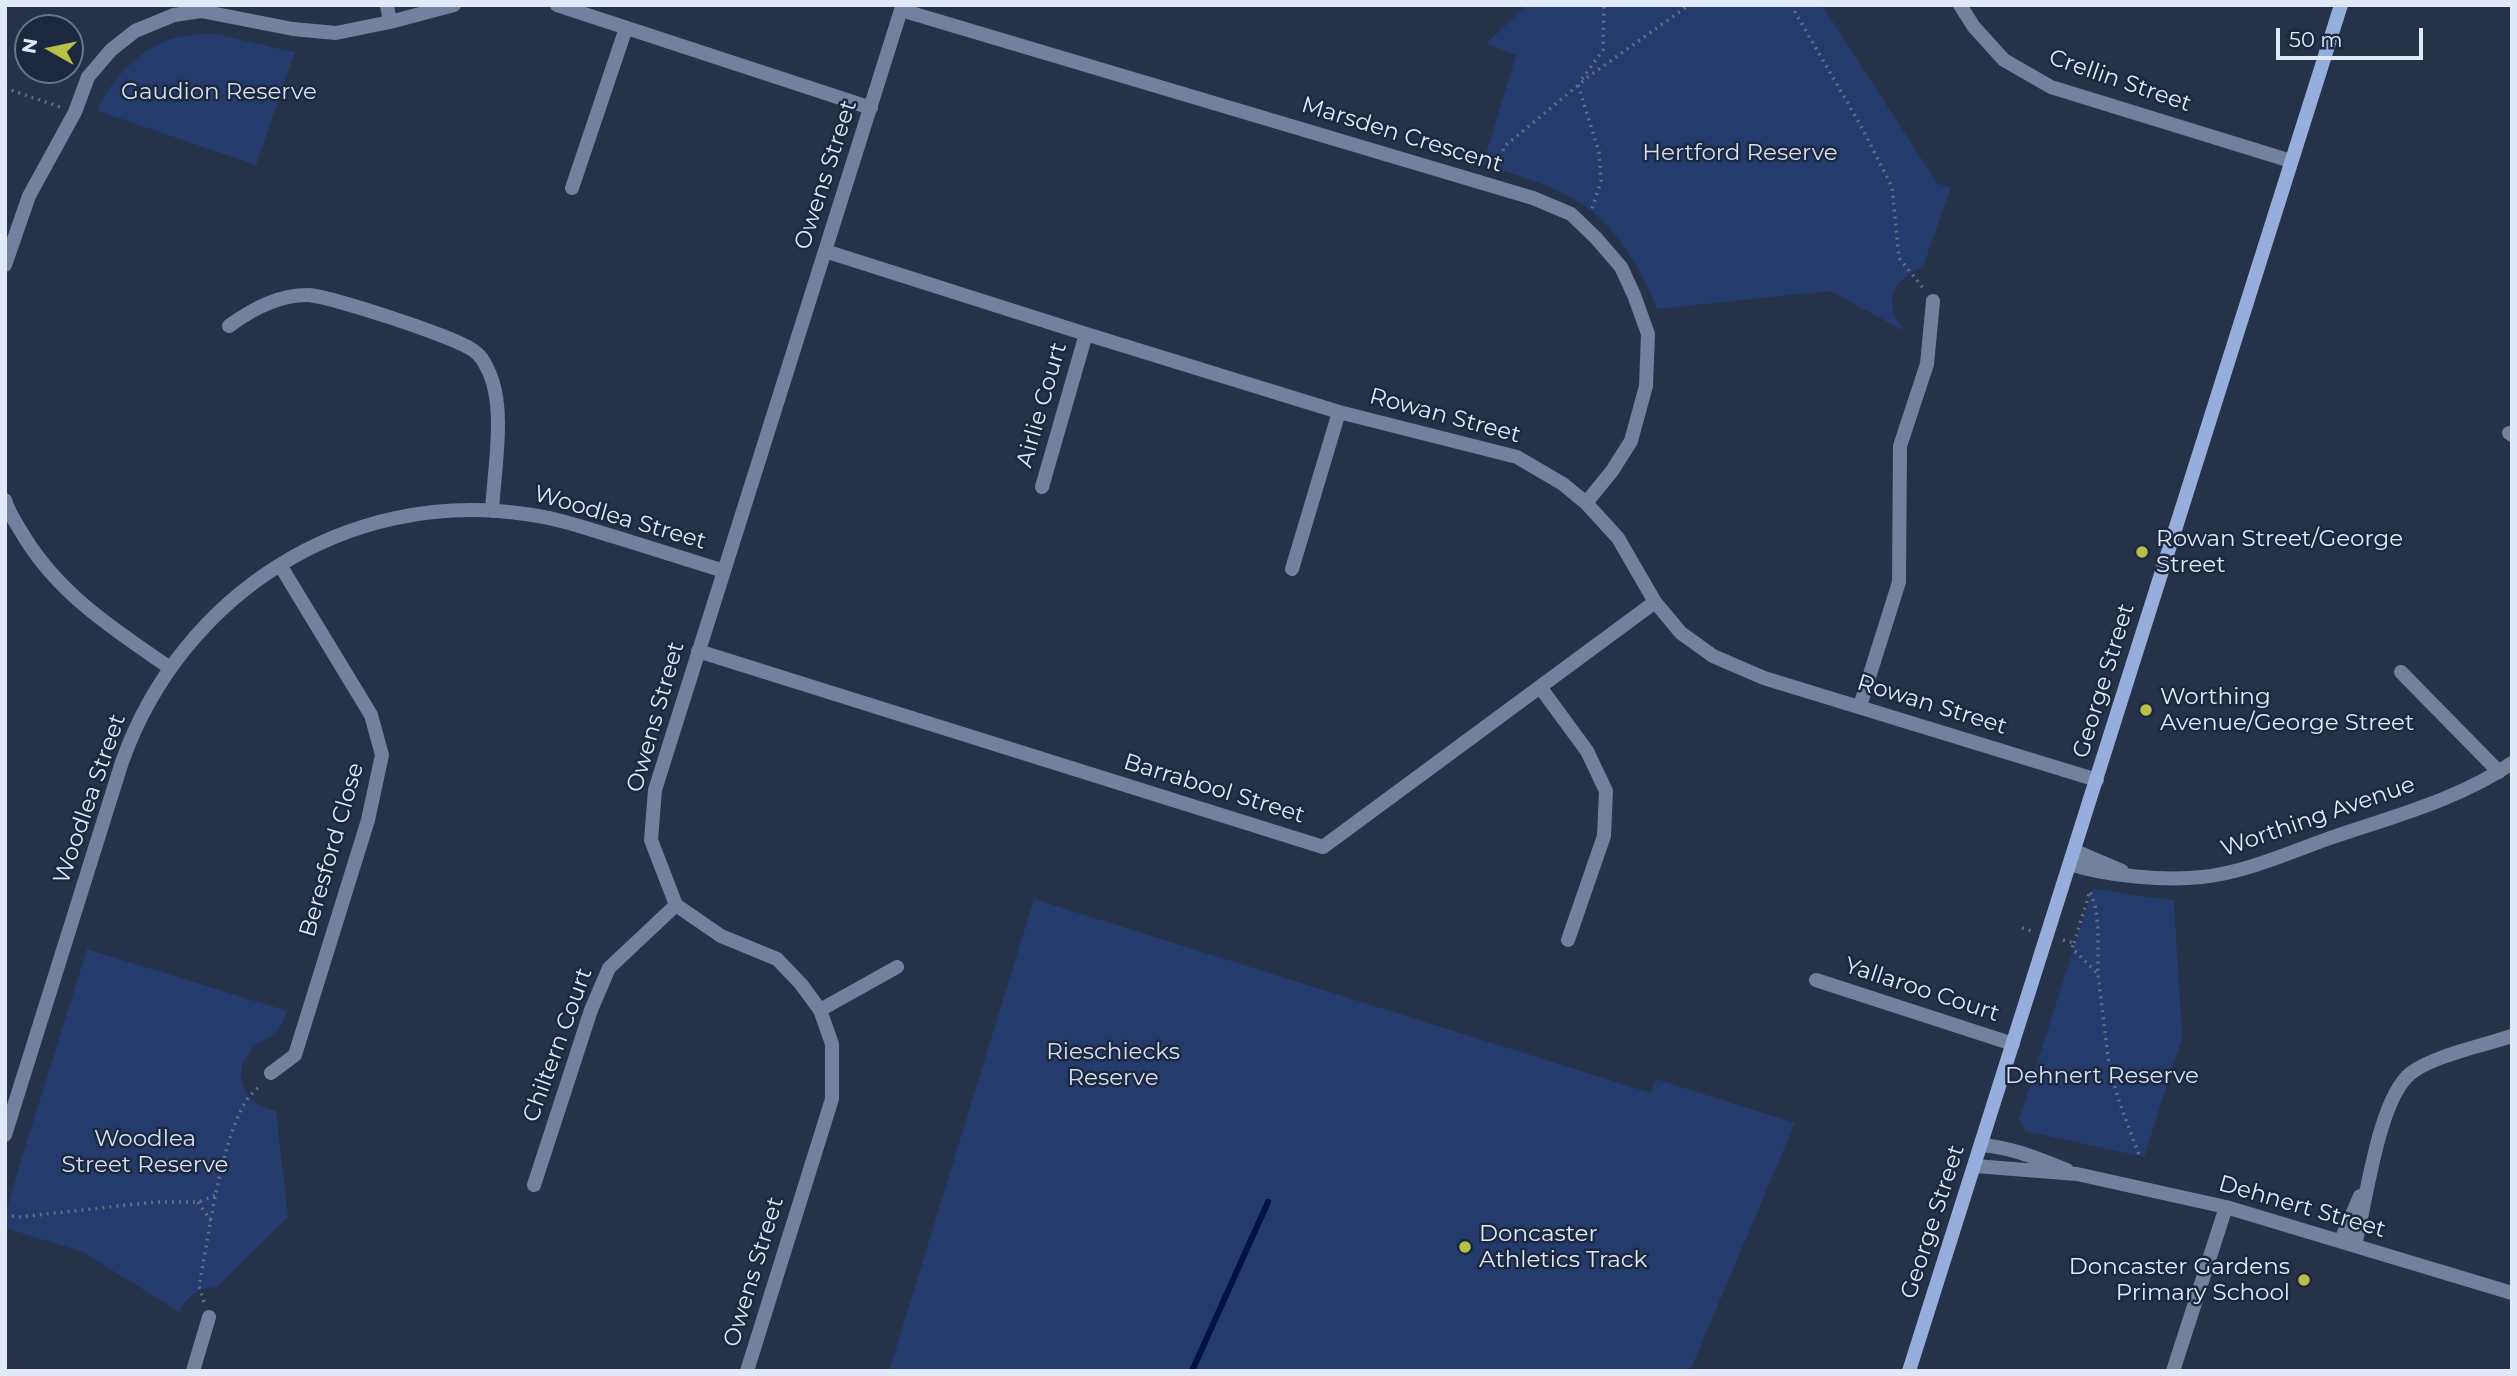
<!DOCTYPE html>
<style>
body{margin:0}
#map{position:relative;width:2517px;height:1376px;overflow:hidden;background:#25324a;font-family:Montserrat,sans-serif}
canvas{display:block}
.frame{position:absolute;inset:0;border:7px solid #e1e9f9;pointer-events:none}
.north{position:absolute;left:14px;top:14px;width:70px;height:70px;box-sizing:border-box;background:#1c283f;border:2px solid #6b7589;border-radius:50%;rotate:279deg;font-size:19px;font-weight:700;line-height:28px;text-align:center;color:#e1e9f9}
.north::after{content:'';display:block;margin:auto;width:24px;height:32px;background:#b8c147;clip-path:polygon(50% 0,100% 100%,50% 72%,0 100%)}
.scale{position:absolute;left:2276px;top:28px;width:147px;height:32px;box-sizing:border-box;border:4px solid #e1e9f9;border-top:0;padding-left:9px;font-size:21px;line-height:24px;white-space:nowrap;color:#e1e9f9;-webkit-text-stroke:5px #1c283f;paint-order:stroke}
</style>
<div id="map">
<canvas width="2517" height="1376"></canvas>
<div class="frame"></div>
<div class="north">N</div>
<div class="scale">50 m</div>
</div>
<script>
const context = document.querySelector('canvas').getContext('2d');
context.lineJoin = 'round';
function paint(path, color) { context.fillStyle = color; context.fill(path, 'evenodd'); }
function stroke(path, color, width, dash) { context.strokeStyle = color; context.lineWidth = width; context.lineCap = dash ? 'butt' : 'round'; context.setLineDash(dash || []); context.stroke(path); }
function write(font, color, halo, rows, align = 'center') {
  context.font = font + ' Montserrat,sans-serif'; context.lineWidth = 5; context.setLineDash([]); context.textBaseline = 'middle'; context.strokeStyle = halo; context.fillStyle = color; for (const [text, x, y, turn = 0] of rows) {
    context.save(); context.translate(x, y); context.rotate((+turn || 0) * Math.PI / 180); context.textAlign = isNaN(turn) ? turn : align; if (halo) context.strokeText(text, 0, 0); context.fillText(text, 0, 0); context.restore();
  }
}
const green = new Path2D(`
 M1526 5H1822L1937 183 1951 188 1923 266C1906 274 1887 289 1893 310 1895 317 1900 325 1904 331L1830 291 1657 309C1639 263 1611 216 1564 194 1538 181 1510 173 1483 164L1516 55 1486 44Z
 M207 33C237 37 265 47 295 52L256 165 98 111C111 78 140 48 175 38 185 35 197 35 207 33Z
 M2093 888 2130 895 2174 900 2182 1038 2144 1157 2025 1131 2019 1120Z
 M1034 899 1651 1093 1656 1079 1795 1123 1690 1371H889Z
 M87 949 287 1011C276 1045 263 1033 248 1054 230 1079 249 1106 276 1111L288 1217 217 1287C198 1288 188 1295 179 1312L83 1252 5 1228V1215L24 1151Z`);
const stream = new Path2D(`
 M1192 1371 1268 1202`);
const path = new Path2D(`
 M1791 5 1861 126 1892 187 1899 258 1923 288
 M1582 79 1603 50 1604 5
 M1578 85 1599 152 1601 181 1591 212
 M5 88 60 107
 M1494 170 1505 146 1588 77 1689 5
 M2022 928 2032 931
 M2063 940 2074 943 2072 948 2098 974
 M2074 943 2090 891 2096 909 2098 929V974L2109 1065 2118 1098 2140 1158
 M198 1202 211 1221
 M5 1215 18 1217 156 1202H198L217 1195
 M204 1302 199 1286C209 1235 220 1144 246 1101 250 1095 256 1090 261 1085`);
const minor = new Path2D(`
 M387 5 390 22
 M557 5 871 108
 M1960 5 1974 27 2004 60 2051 87 2291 161
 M572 188 626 28
 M825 251 1086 334 1339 412 1517 457 1563 484 1586 503 1618 538 1655 602 1681 633 1713 656 1764 678 2097 780
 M5 265 29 196 75 112 88 77 111 50 135 31 174 15 201 11 293 29 336 33 390 22 454 5
 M229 326C252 309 278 295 307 295 327 295 459 338 474 351 480 355 484 361 487 368 507 405 494 469 492 511
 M2509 433 2512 435
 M1042 487 1086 334
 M5 500C9 514 18 526 25 538 61 596 115 630 170 668
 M1292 569 1339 412
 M698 651 1323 847 1655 602
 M2401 672 2499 772
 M1540 687 1587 751 1606 791 1604 836 1568 940
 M1860 706 1899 582 1900 446 1927 364 1933 301
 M2075 851 2122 871
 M2070 864C2107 876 2164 881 2202 877 2247 872 2288 853 2330 838 2391 817 2458 800 2512 763
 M1816 980 2013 1044
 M820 1010 897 967
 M271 1073 295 1055 368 820 382 755 371 715 280 565
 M5 1135 122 762C182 594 347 488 525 514 559 518 591 530 622 539 656 550 690 560 724 571
 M1981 1145C2011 1147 2039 1159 2067 1170
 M1975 1166 2077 1174 2226 1207 2512 1293
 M534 1185 591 1010 609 968 676 905
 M2341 1240 2360 1196
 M2355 1245C2366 1203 2378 1099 2411 1073 2433 1056 2484 1045 2512 1036
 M193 1371 209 1317
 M747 1371 832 1099V1044L820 1010 801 984 777 959 721 936 676 905 651 840 655 790 901 10 1533 198 1571 214 1596 238 1621 267 1634 295 1648 334 1646 386 1631 441 1612 471 1586 503
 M2173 1371 2226 1207`);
const secondary = new Path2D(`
 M1909 1371 2341 5`);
const markers = [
 [2142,552,7,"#b8c147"],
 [2146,710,7,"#b8c147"],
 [1465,1247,7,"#b8c147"],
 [2304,1280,7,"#b8c147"]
];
const streetNames = [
 ["Crellin Street",2120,81,19],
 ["Marsden Crescent",1402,135,17],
 ["Owens Street",826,175,-72],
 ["Airlie Court",1042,405,-74],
 ["Rowan Street",1445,416,15],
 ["Woodlea Street",620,518,16],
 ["George Street",2104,681,-73],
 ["Rowan Street",1932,705,17],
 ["Owens Street",656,717,-74],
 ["Barrabool Street",1214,789,17],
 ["Woodlea Street",90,799,-71],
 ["Worthing Avenue",2318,817,-19],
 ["Beresford Close",332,850,-74],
 ["Yallaroo Court",1922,990,18],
 ["Chiltern Court",558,1045,-70],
 ["Dehnert Street",2302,1207,16],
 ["George Street",1933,1222,-72],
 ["Owens Street",754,1272,-73]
];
const parkNames = [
 ["Gaudion Reserve",219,92],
 ["Hertford Reserve",1740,153],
 ["Rieschiecks",1113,1052],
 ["Reserve",1113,1078],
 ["Dehnert Reserve",2102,1076],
 ["Woodlea",145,1139],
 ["Street Reserve",145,1165]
];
const poiNames = [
 ["Rowan Street/George",2156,539],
 ["Street",2156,565],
 ["Worthing",2160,697],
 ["Avenue/George Street",2160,723],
 ["Doncaster",1479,1234],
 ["Athletics Track",1479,1260],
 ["Doncaster Gardens",2290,1267,"right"],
 ["Primary School",2290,1293,"right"]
];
paint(green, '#233c6d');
stroke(stream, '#001148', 6);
stroke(path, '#636e84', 3.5, [2, 5]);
stroke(minor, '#72819d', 14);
stroke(secondary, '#96aedb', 14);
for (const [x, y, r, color] of markers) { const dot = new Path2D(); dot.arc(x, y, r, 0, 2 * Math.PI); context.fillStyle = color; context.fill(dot); stroke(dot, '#1c283f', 2.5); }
write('23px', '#e1e9f9', '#1c283f', streetNames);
write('23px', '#d6dff1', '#1c283f', parkNames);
write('23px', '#e1e9f9', '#1c283f', poiNames, 'left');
</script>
